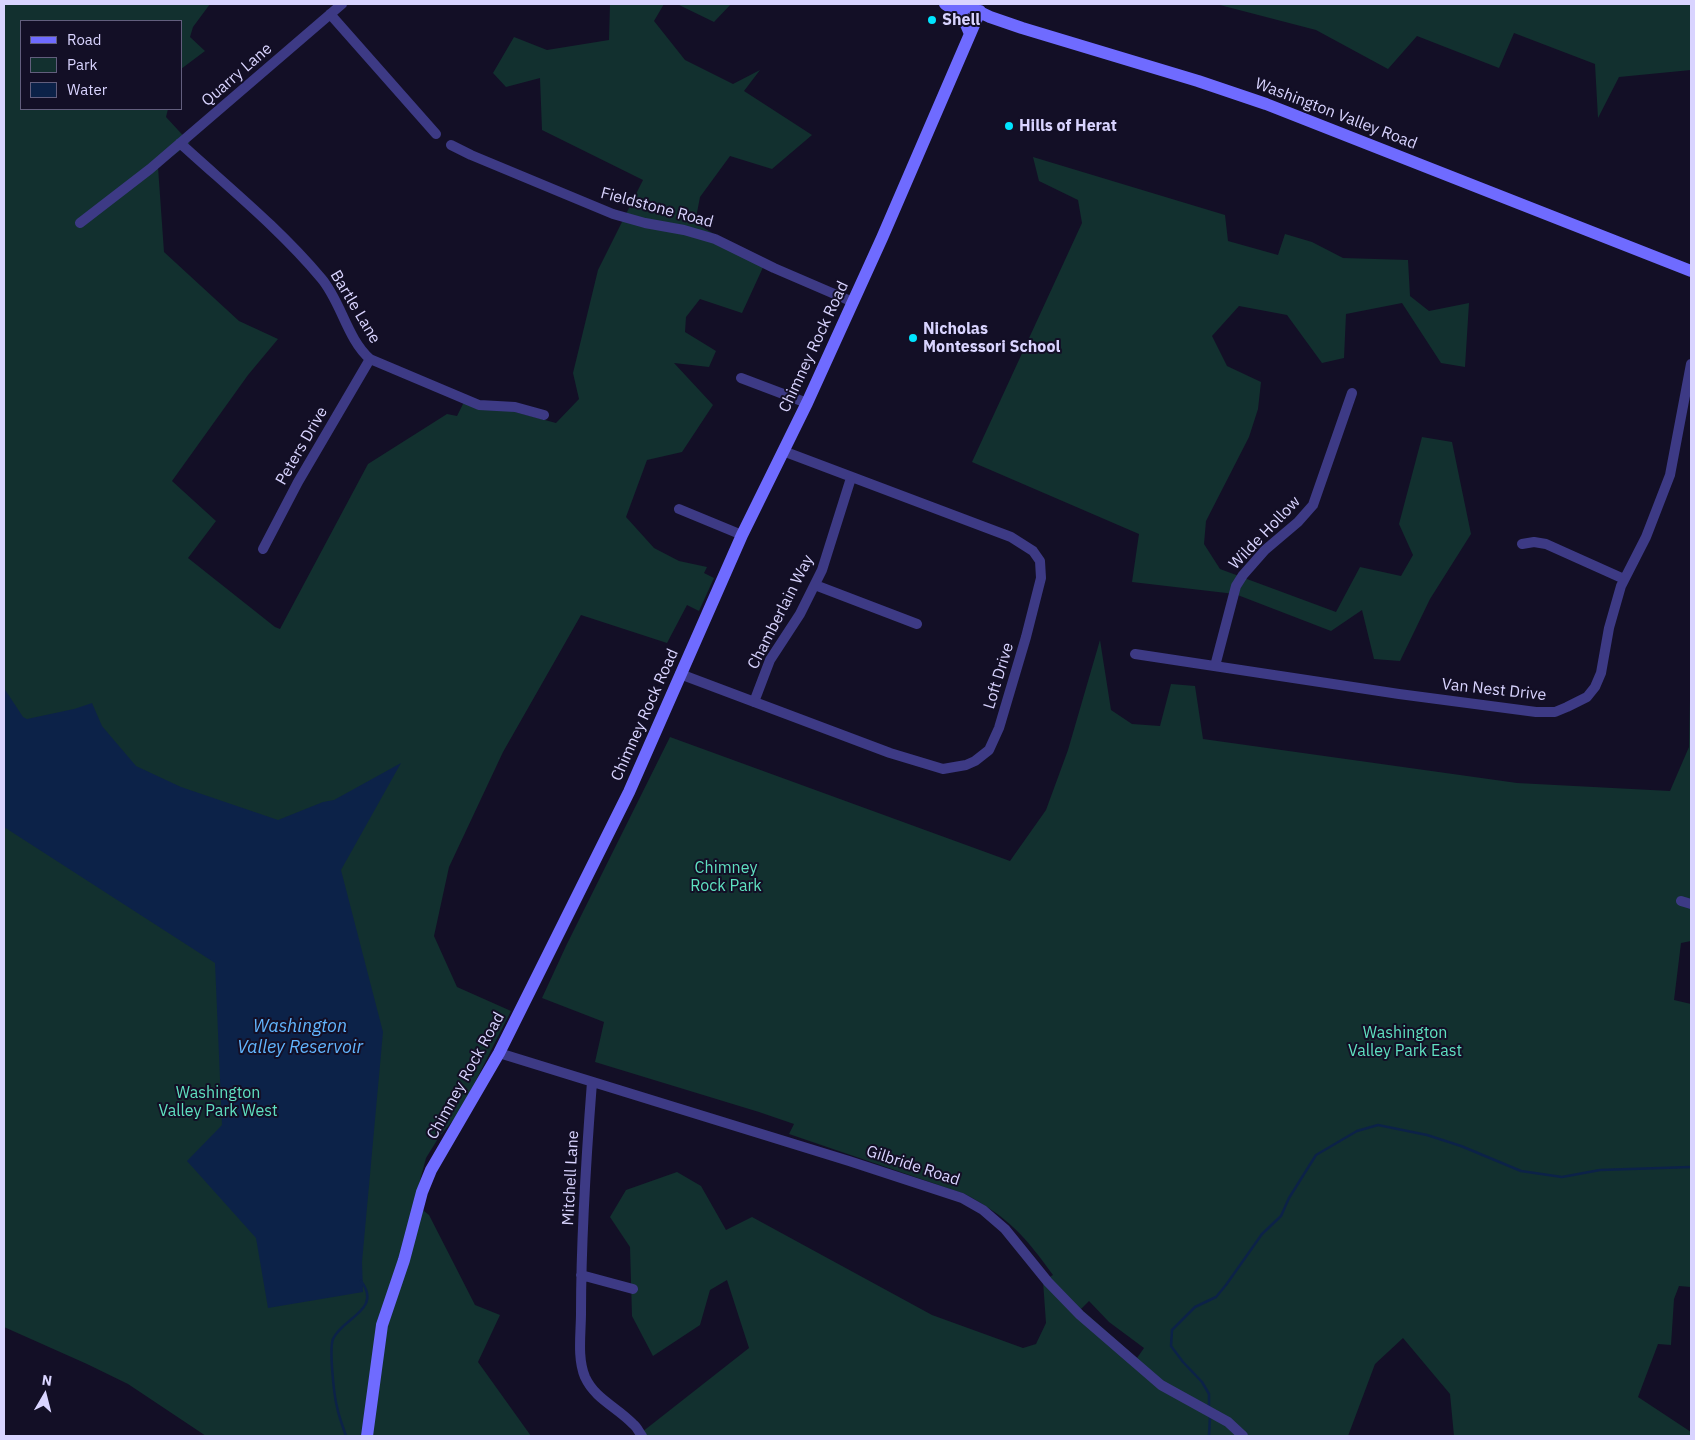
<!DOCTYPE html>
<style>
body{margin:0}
#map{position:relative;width:1695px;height:1440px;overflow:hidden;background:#130f26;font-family:"IBM Plex Sans",sans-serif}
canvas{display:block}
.frame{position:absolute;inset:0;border:5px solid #d9d4ff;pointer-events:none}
.legend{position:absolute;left:20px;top:20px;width:162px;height:90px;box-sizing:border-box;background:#130f26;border:1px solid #625e7d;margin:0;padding:6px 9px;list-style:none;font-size:15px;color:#d9d4ff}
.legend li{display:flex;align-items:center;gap:10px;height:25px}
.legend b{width:25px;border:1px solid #625e7d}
.north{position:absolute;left:20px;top:1370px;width:50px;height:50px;-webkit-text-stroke:4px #130f26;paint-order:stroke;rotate:8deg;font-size:14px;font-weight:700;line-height:20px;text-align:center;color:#d9d4ff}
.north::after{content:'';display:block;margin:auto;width:18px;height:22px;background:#d9d4ff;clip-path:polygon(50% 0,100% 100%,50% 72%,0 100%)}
</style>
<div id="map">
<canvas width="1695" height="1440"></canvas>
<div class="frame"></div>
<ul class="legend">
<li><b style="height:6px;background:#6f6bff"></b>Road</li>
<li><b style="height:14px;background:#12302f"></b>Park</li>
<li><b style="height:14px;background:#0c2248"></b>Water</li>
</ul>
<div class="north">N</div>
</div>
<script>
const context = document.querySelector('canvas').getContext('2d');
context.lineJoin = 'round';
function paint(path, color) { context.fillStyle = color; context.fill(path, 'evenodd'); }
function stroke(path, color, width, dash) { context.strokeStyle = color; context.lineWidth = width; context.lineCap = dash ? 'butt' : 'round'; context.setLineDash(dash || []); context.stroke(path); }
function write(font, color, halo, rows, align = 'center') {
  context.font = font + ' "IBM Plex Sans",sans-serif'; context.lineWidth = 4; context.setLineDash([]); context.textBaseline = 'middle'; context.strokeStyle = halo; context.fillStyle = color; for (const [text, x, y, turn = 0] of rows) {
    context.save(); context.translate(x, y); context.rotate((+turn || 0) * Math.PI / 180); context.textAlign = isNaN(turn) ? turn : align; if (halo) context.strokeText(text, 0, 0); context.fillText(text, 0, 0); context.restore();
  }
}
const green = new Path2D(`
 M4 4H210L193 27 190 37 205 51 181 69V21H21V109H168L166 117 190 143 158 167 164 252 239 321 278 339 248 375 172 481 216 521 188 558 275 627 280 629 368 464 447 414 457 416 464 402 508 410 556 423 579 399 573 373 598 270 643 180 542 130 540 78 506 87 493 73 514 37 547 50 609 40 610 4H664L654 21 685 60 733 84 760 70 744 91 812 135 772 169 730 156 700 197 695 223 765 263 742 313 700 299 686 317 685 332 716 351 709 367 674 363 713 405 682 452 647 460 626 517 654 548 679 561 707 567 704 573 714 578 699 611 687 605 667 643 581 615 503 752 449 867 434 936 457 987 511 1011 460 1112 439 1137 426 1158 414 1203 429 1215 475 1305 500 1315 478 1362 531 1436H206L128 1384 87 1364 4 1327Z
 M677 4H731L714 22Z
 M1216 4H1691V70L1619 77 1598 118 1595 64 1514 33 1499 68 1417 36 1388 69 1316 30Z
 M1033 157 1225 215 1228 241 1278 255 1285 234 1312 242 1343 258 1408 260 1410 296 1429 311 1469 303 1465 367 1441 363 1402 303 1346 314 1344 358 1322 363 1287 315 1239 306 1212 336 1227 366 1261 382 1258 409 1249 437 1206 521 1204 544 1220 569 1336 612 1360 567 1401 576 1413 555 1399 524 1422 437 1452 442 1471 534 1430 599 1400 661 1374 659 1362 610 1331 631 1235 594 1132 582 1139 534 972 462 1082 223 1078 200 1039 181Z
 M1100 640 1111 710 1132 724 1160 726 1171 684 1195 686 1203 739 1517 783 1670 791 1689 747 1691 651V941L1681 943 1674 1000 1691 1004V1287L1679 1286 1674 1299 1671 1345 1658 1344 1638 1397 1691 1432V1436H1454L1450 1394 1403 1338 1375 1364 1348 1436H637L749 1348 727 1280 710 1290 700 1325 653 1356 632 1316 630 1247 610 1217 626 1190 677 1172 701 1186 726 1230 752 1217 932 1315 1023 1348 1036 1344 1046 1323 1043 1281 1053 1275C1025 1236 1008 1217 965 1194L789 1134 794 1124 759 1112 595 1062 604 1022 542 998 566 946 670 737 1010 861 1046 810 1068 750ZM1089 1301 1109 1322 1144 1348 1137 1358 1081 1309Z`);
const water = new Path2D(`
 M4 688 23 717 27 719 74 709 92 703 102 726 136 766 181 787 278 820 323 802 334 800 401 763 341 870 383 1032 362 1262 363 1292 268 1308 256 1238 187 1161 222 1125 215 963 4 827Z`);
const stream = new Path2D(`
 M1209 1408V1394L1202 1382 1183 1362 1171 1346 1172 1330 1195 1307 1216 1297 1226 1285 1262 1234 1281 1216 1289 1198 1316 1155 1357 1131 1378 1125 1427 1135 1461 1146 1521 1171 1562 1177 1600 1170 1691 1167
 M346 1436C343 1427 339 1417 337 1407 334 1395 329 1349 333 1339 342 1318 383 1310 361 1281
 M1209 1436 1210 1416`);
const street = new Path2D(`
 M330 14 436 134
 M180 143C228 187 279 228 321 278 341 301 347 339 370 359L479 405 515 407 544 415
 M451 145 471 155 613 214 645 223 684 230 715 239 774 268 853 302
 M80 223 150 169 342 4
 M741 378 807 403
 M679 509 742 535
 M1522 544 1534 542 1546 544 1624 579
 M263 549 298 482 370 359
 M815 585 917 624
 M1135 654 1399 694 1536 712H1555L1567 707 1587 697 1595 687 1601 673 1609 628 1621 586 1646 537 1670 475 1691 364
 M1215 666 1236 586 1243 575 1265 550 1298 522 1313 505 1352 393
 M680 674 890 753 943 769 966 765 975 761 989 750 999 728 1026 637 1041 578 1040 561 1033 551 1011 537 783 451
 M754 702 770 660 800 614 822 570 851 478
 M1681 901 1691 904
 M499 1053 849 1161 962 1198 983 1210 1005 1229 1048 1282 1080 1315 1161 1385 1228 1422 1243 1436
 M592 1082C586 1159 581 1236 581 1313 581 1333 577 1358 585 1377 595 1399 617 1407 633 1424 637 1427 639 1432 642 1436
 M581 1275 633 1289`);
const secondary = new Path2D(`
 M945 4 962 15 970 34
 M963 4 990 17 1022 28 1198 81 1266 104 1691 271
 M367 1436 382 1325 404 1260 422 1192 431 1170 499 1053 629 792 742 535 807 403 882 238 980 11`);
const markers = [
 [932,20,5,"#00e5ff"],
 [1009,126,5,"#00e5ff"],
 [913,338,5,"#00e5ff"]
];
const poiNames = [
 ["Shell",942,20],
 ["Hills of Herat",1019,126],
 ["Nicholas",923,329],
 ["Montessori School",923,347]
];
const streetNames = [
 ["Quarry Lane",237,75,-41],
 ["Washington Valley Road",1336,114,21],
 ["Fieldstone Road",657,208,15],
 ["Bartle Lane",355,307,59],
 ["Chimney Rock Road",814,347,-65],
 ["Peters Drive",302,446,-60],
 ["Wilde Hollow",1265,533,-46],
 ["Chamberlain Way",781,612,-63],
 ["Loft Drive",999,676,-73],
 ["Van Nest Drive",1494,690,6],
 ["Chimney Rock Road",645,715,-66],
 ["Chimney Rock Road",466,1076,-61],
 ["Gilbride Road",913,1166,18],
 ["Mitchell Lane",571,1178,-87]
];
const parkNames = [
 ["Chimney",726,868],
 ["Rock Park",726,886],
 ["Washington",1405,1033],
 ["Valley Park East",1405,1051],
 ["Washington",218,1093],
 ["Valley Park West",218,1111]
];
const waterNames = [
 ["Washington",300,1027],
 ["Valley Reservoir",300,1048]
];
paint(green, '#12302f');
paint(water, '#0c2248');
stroke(stream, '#0c2248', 2.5);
stroke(street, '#3d3a85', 10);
stroke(secondary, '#6f6bff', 12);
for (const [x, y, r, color] of markers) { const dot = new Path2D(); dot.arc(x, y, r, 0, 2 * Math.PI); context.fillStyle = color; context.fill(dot); stroke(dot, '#130f26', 2); }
write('bold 16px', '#d9d4ff', '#130f26', poiNames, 'left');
write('16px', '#d9d4ff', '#130f26', streetNames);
write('16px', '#5fe0c0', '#130f26', parkNames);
write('italic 18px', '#62b6ff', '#130f26', waterNames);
</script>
